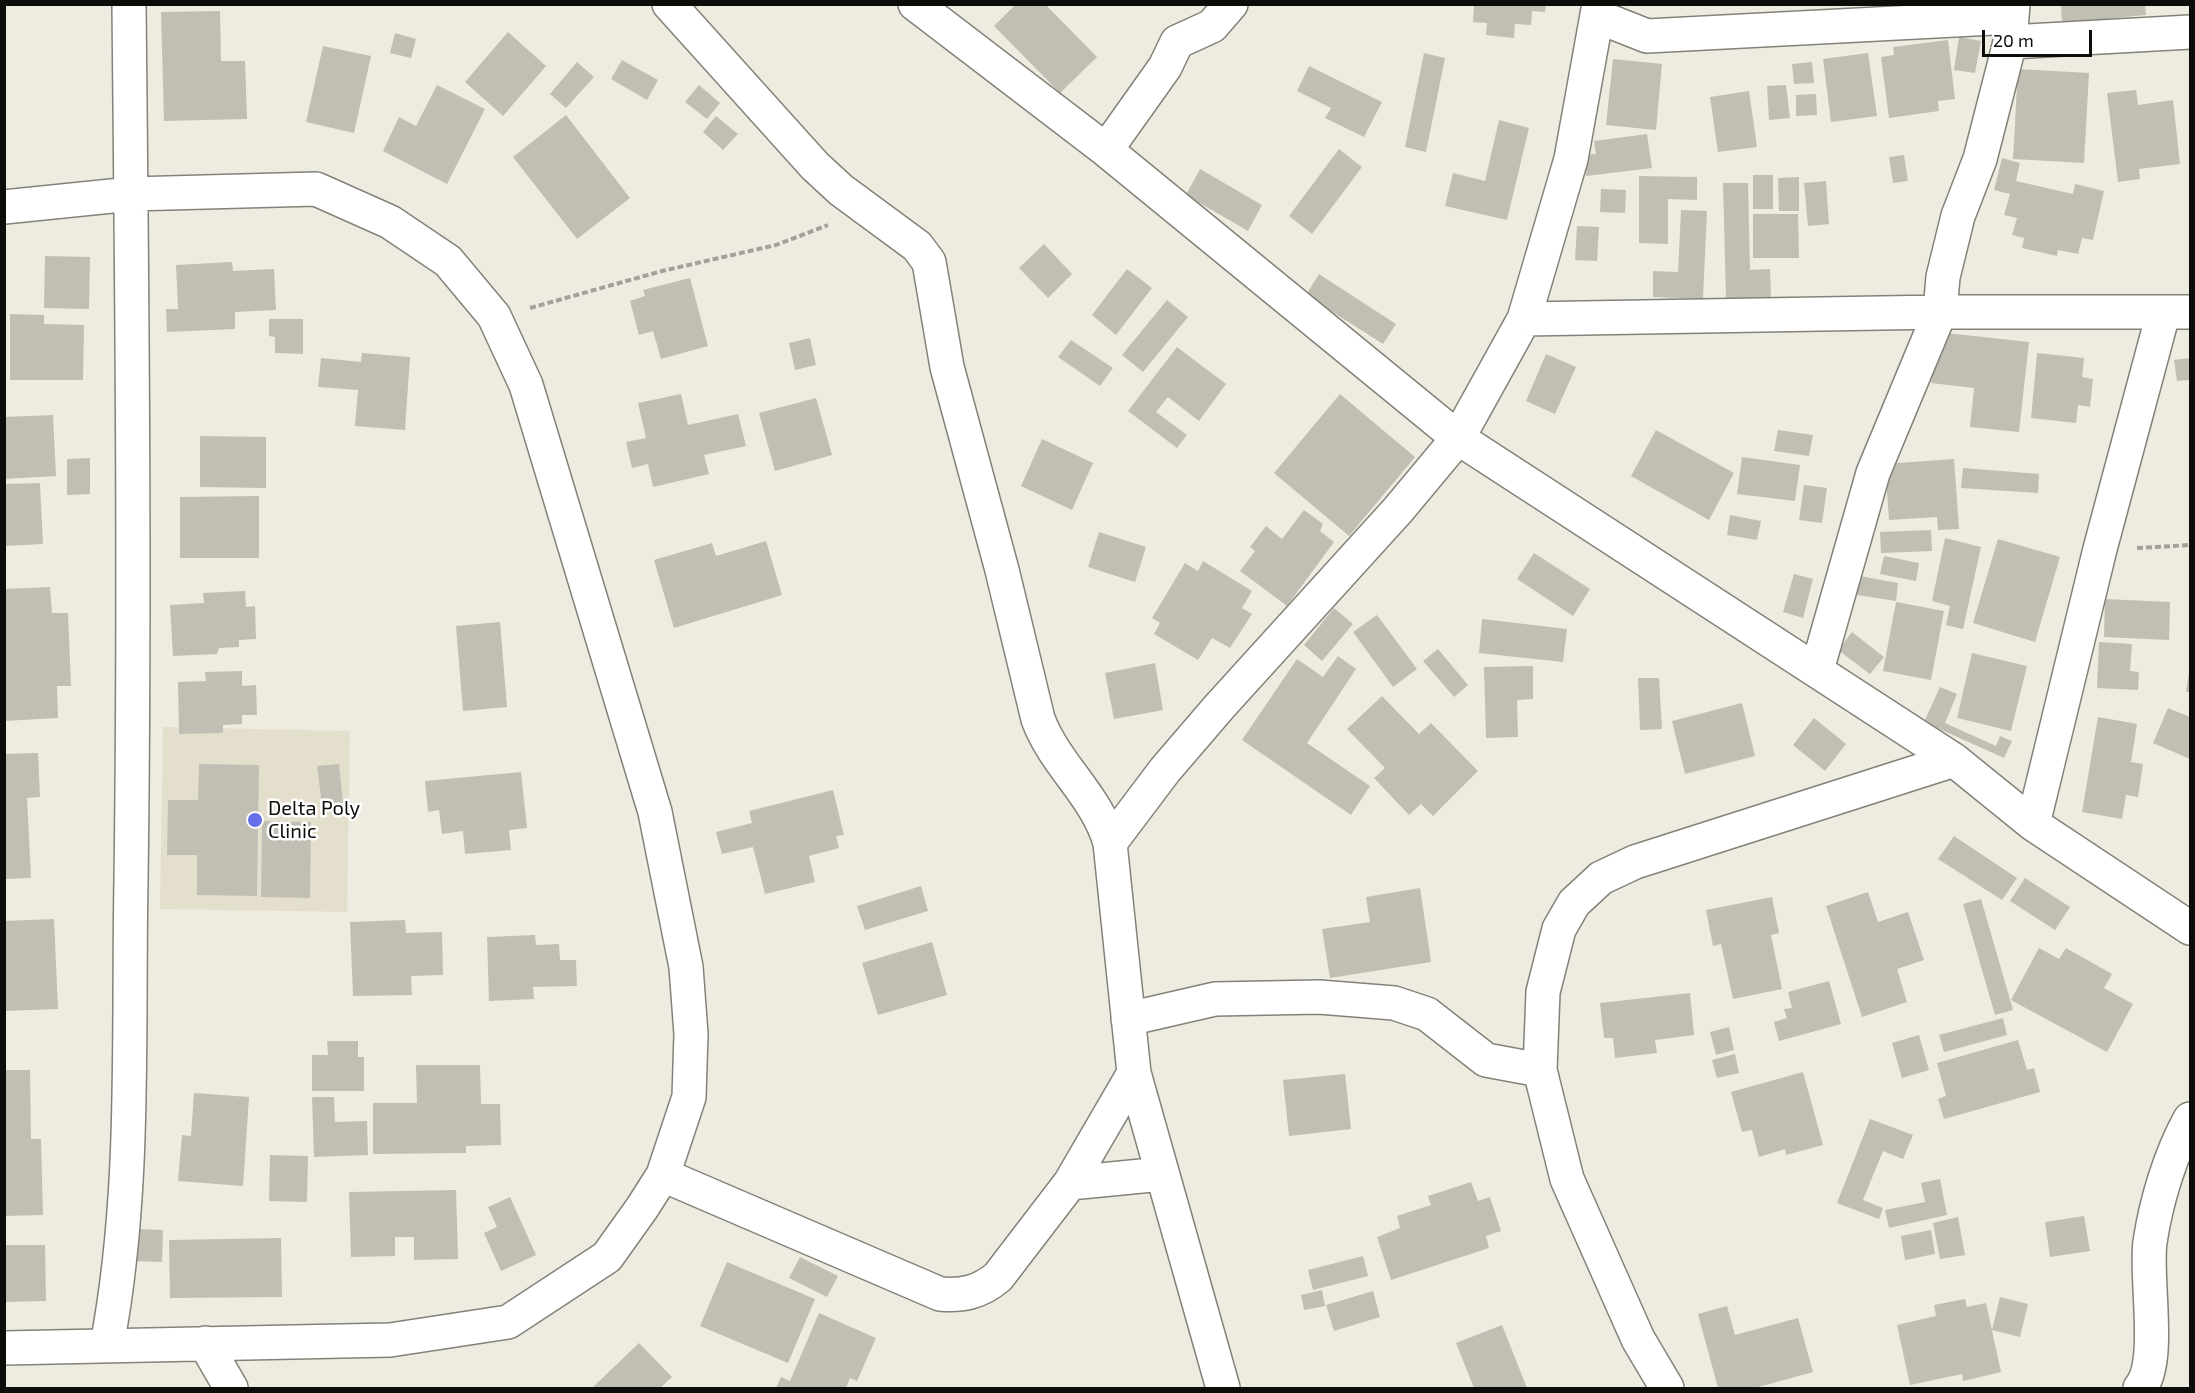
<!DOCTYPE html>
<style>
body{margin:0}
#map{position:relative;width:2195px;height:1393px;overflow:hidden;background:#eeece1;font-family:"Exo 2",sans-serif}
canvas{display:block}
.frame{position:absolute;inset:0;border:6px solid #0c0c08;pointer-events:none}
.scale{position:absolute;left:1982px;top:30px;width:110px;height:27px;box-sizing:border-box;border:3px solid #0c0c08;border-top:0;padding-left:8px;font-size:18px;line-height:21px;white-space:nowrap;color:#0c0c08;-webkit-text-stroke:4px #fff;paint-order:stroke}
</style>
<div id="map">
<canvas width="2195" height="1393"></canvas>
<div class="frame"></div>
<div class="scale">20 m</div>
</div>
<script>
const context = document.querySelector('canvas').getContext('2d');
context.lineJoin = 'round';
function paint(path, color) { context.fillStyle = color; context.fill(path, 'evenodd'); }
function stroke(path, color, width, dash) { context.strokeStyle = color; context.lineWidth = width; context.lineCap = dash ? 'butt' : 'round'; context.setLineDash(dash || []); context.stroke(path); }
function write(font, color, halo, rows, align = 'center') {
  context.font = font + ' "Exo 2",sans-serif'; context.lineWidth = 5; context.setLineDash([]); context.textBaseline = 'middle'; context.strokeStyle = halo; context.fillStyle = color; for (const [text, x, y, turn = 0] of rows) {
    context.save(); context.translate(x, y); context.rotate((+turn || 0) * Math.PI / 180); context.textAlign = isNaN(turn) ? turn : align; if (halo) context.strokeText(text, 0, 0); context.fillText(text, 0, 0); context.restore();
  }
}
const built = new Path2D(`
 M163 727 350 731 347 912 160 909Z`);
const building = new Path2D(`
 M1016 4H1045L1097 57 1060 93 994 26Z
 M1474 4H1546L1545 12 1532 11 1531 25 1515 24 1514 38 1486 35 1487 23 1473 22Z
 M2061 4H2145L2146 15 2062 23Z
 M220 11 221 61H245L247 119 164 121 161 12Z
 M508 32 546 66 503 116 465 82Z
 M395 33 416 39 411 58 390 53Z
 M1959 37 1981 41 1975 73 1954 70Z
 M1948 40 1955 99 1938 101 1939 111 1889 118 1881 57 1894 55 1893 47Z
 M323 46 371 56 354 133 306 122Z
 M1424 53 1445 58 1426 152 1405 147Z
 M1868 53 1877 116 1831 122 1823 59Z
 M1613 59 1662 64 1656 130 1606 125Z
 M622 60 658 80 647 100 611 79Z
 M577 62 594 77 566 108 550 94Z
 M1812 62 1814 83 1794 84 1792 64Z
 M1309 66 1382 102 1364 137 1325 118 1331 108 1297 91Z
 M2018 69 2089 73 2084 163 2013 159Z
 M437 85 485 109 447 184 383 151 399 117 416 126Z
 M699 85 720 103 707 119 685 102Z
 M1786 85 1790 118 1769 120 1767 86Z
 M2136 90 2138 105 2173 100 2180 164 2139 169 2140 179 2118 182 2107 93Z
 M1749 91 1757 147 1718 152 1710 97Z
 M1816 94 1817 115 1796 116V95Z
 M566 115 630 198 577 239 513 157Z
 M716 116 738 134 723 150 703 132Z
 M1499 120 1529 128 1507 220 1445 206 1453 173 1485 181Z
 M1647 134 1652 168 1586 176 1583 155 1596 154 1594 141Z
 M1339 149 1362 167 1312 234 1289 216Z
 M1904 155 1908 181 1893 183 1889 157Z
 M2002 158 2020 163 2016 181 2073 194 2075 184 2104 191 2093 240 2082 238 2078 254 2058 250 2057 256 2022 248 2024 238 2012 235 2017 218 2004 215 2010 194 1994 190Z
 M1200 169 1262 205 1248 231 1186 195Z
 M1753 175H1773V209H1753Z
 M1639 176 1697 177V200L1668 199V244L1639 243Z
 M1799 177V211H1779L1778 178Z
 M1826 181 1829 224 1808 226 1804 183Z
 M1723 183H1748L1750 270 1770 269 1771 297 1726 299Z
 M1601 189 1626 190 1625 213 1600 212Z
 M1681 210 1707 211 1703 299 1653 297V271L1678 272Z
 M1753 214H1798L1799 258H1753Z
 M1577 226 1599 227 1597 261 1575 260Z
 M1044 244 1072 274 1048 298 1019 268Z
 M45 256 90 257 89 309 44 308Z
 M232 262 233 271 274 269 276 310 235 312V329L167 332 166 309H178L176 265Z
 M1127 269 1152 288 1116 335 1092 315Z
 M1319 274 1396 324 1383 344 1306 295Z
 M690 278 708 346 661 359 653 331 639 335 630 301 645 296 643 290Z
 M1167 300 1188 317 1143 372 1122 355Z
 M10 314 44 315V324L84 325 83 380H10Z
 M269 319H303V354L275 353V337L269 336Z
 M1937 332 2029 342 2019 432 1970 427 1974 388 1931 383Z
 M810 338 816 365 795 370 789 343Z
 M1071 340 1113 368 1100 386 1058 357Z
 M1177 347 1226 384 1199 421 1168 397 1156 412 1187 435 1177 448 1128 411Z
 M362 353 410 357 405 430 355 426 358 390 318 387 321 358 361 362Z
 M2037 353 2084 358 2082 377 2093 379 2090 407 2078 405 2076 423 2031 418Z
 M1546 354 1576 367 1555 414 1526 401Z
 M2190 358V380L2177 381 2174 360Z
 M681 394 688 425 738 414 746 446 704 455 709 474 653 487 648 464 632 468 626 442 646 438 638 403Z
 M1340 394 1415 457 1349 536 1274 473Z
 M816 398 832 455 775 471 759 413Z
 M53 415 56 476 4 479V417Z
 M1656 430 1734 473 1709 520 1631 476Z
 M1778 430 1813 435 1809 456 1774 451Z
 M200 436 266 437V488L200 487Z
 M1042 439 1093 463 1072 510 1021 486Z
 M1742 457 1800 465 1795 501 1737 494Z
 M90 458V494L67 495V459Z
 M1954 459 1959 529 1938 530 1937 517 1889 520 1885 464Z
 M1963 468 2039 474 2038 493 1961 488Z
 M40 483 43 544 4 546V484Z
 M1804 485 1827 488 1822 523 1799 520Z
 M259 496V558H180V497Z
 M1304 510 1323 524 1320 531 1334 542 1287 606 1240 571 1255 551 1250 547 1266 526 1282 539Z
 M1730 515 1761 521 1757 540 1727 535Z
 M1931 530 1932 551 1881 553 1880 532Z
 M1099 532 1146 547 1135 582 1088 567Z
 M1945 538 1981 547 1963 629 1946 625 1950 606 1932 601Z
 M1998 539 2060 557 2035 642 1973 623Z
 M766 541 782 595 674 628 654 560 712 543 716 556Z
 M1534 553 1590 589 1573 616 1517 579Z
 M1884 556 1919 563 1916 581 1880 574Z
 M1203 561 1252 591 1242 608 1252 614 1230 648 1212 638 1198 660 1154 634 1160 623 1152 618 1185 563 1198 571Z
 M1794 574 1813 579 1803 618 1783 612Z
 M1860 576 1898 583 1896 601 1857 595Z
 M50 587 52 613H68L71 686H57L58 718 4 721V589Z
 M245 591 246 607 255 606 256 639 239 640V647L219 648 217 654 173 656 170 605 204 603 203 593Z
 M2105 599 2170 602 2169 640 2104 637Z
 M1896 602 1944 611 1931 680 1883 671Z
 M1334 608 1353 624 1322 661 1304 645Z
 M1377 615 1417 669 1393 687 1353 632Z
 M1482 619 1567 629 1563 662 1479 653Z
 M500 622 507 707 463 711 456 626Z
 M1852 632 1884 657 1870 674 1838 650Z
 M2099 642 2132 644 2130 671 2139 672 2138 690 2097 688Z
 M1438 649 1468 685 1454 697 1423 661Z
 M1972 653 2027 666 2011 731 1957 718Z
 M1338 656 1356 669 1307 743 1370 786 1351 815 1242 740 1297 659 1323 677Z
 M1155 663 1163 710 1114 719 1105 673Z
 M1533 666V699L1517 700 1518 737 1486 738 1484 667Z
 M242 671V686L256 685 257 715H242V724L223 725V733L179 734 178 682 206 681 205 672Z
 M2189 672H2190V692H2186Z
 M1638 678H1659L1662 729 1640 730Z
 M1940 687 1957 694 1945 723 1996 746 2000 736 2012 741 2004 758 1924 722Z
 M1382 696 1419 734 1431 723 1478 771 1433 816 1421 804 1409 815 1374 778 1385 768 1347 729Z
 M1742 703 1755 756 1685 774 1672 721Z
 M2168 708 2190 717V759L2153 743Z
 M2098 717 2137 724 2131 762 2143 764 2138 797 2126 795 2122 819 2082 812Z
 M1814 718 1846 744 1825 771 1793 745Z
 M38 753 40 797 27 798 31 878 4 879V754Z
 M199 764 259 765 257 896 197 895V855H167L168 800H198Z
 M339 764 343 803 322 805 317 766Z
 M521 772 527 828 509 830 511 850 465 854 463 831 442 834 439 810 428 812 425 781Z
 M833 790 844 835 836 836 839 848 809 856 815 882 765 894 753 847 722 854 716 832 752 823 749 811Z
 M262 821 311 822 310 898 261 897Z
 M1954 836 2017 878 2002 900 1938 859Z
 M2025 878 2070 907 2055 930 2010 901Z
 M921 886 928 911 865 930 857 906Z
 M1420 888 1431 962 1330 978 1322 929 1370 922 1366 897Z
 M1868 892 1878 922 1908 912 1924 960 1897 969 1907 1002 1862 1017 1826 906Z
 M1772 897 1779 933 1771 935 1782 989 1733 999 1721 944 1713 946 1706 910Z
 M1981 899 2013 1010 1995 1015 1963 904Z
 M54 919 58 1009 4 1011V921Z
 M405 920 406 933 442 932 443 975 411 976 412 995 353 996 350 922Z
 M535 935 536 945 559 944 560 960H576L577 986 533 987 534 999 489 1001 487 937Z
 M932 942 947 995 878 1015 862 963Z
 M2039 948 2059 959 2066 948 2112 974 2104 988 2133 1004 2107 1052 2011 1000Z
 M1829 981 1841 1024 1779 1041 1774 1022 1787 1018 1784 1009 1792 1008 1788 992Z
 M1690 993 1694 1035 1655 1040 1657 1053 1615 1058 1613 1038H1604L1600 1003Z
 M2003 1018 2007 1035 1944 1052 1939 1035Z
 M1729 1027 1734 1050 1716 1055 1710 1032Z
 M1919 1035 1929 1070 1902 1078 1892 1043Z
 M2018 1040 2027 1070 2034 1068 2040 1092 1944 1119 1938 1099 1946 1096 1937 1063Z
 M327 1041H358V1057H364V1091H312V1055H328Z
 M1735 1054 1739 1073 1717 1078 1712 1060Z
 M416 1065H480L481 1104H500L501 1145 466 1146V1153L373 1154V1103H417Z
 M4 1070H30L31 1139H41L43 1215 4 1216Z
 M1803 1072 1823 1145 1786 1155 1785 1149 1759 1157 1752 1130 1742 1132 1731 1092Z
 M1345 1074 1351 1129 1289 1136 1283 1080Z
 M194 1093 249 1097 243 1186 178 1181 182 1135 191 1136Z
 M312 1097H334L335 1122 367 1121 368 1155 314 1157Z
 M1870 1119 1913 1135 1903 1159 1883 1151 1863 1200 1883 1208 1879 1219 1837 1203Z
 M270 1155 308 1156 307 1202 269 1201Z
 M1940 1179 1947 1215 1889 1228 1885 1210 1925 1202 1921 1183Z
 M1471 1182 1478 1201 1490 1197 1501 1231 1486 1236 1489 1248 1391 1280 1377 1237 1400 1228 1397 1216 1431 1205 1428 1196Z
 M456 1190 458 1259 414 1260V1237H395V1256L351 1257 349 1192Z
 M510 1197 536 1255 501 1271 484 1233 497 1227 488 1207Z
 M2084 1216 2090 1251 2050 1257 2045 1222Z
 M1958 1217 1965 1255 1940 1259 1933 1223Z
 M136 1229 163 1230 162 1262 135 1261Z
 M1931 1230 1935 1254 1905 1260 1901 1236Z
 M281 1238 282 1297 170 1298 169 1240Z
 M4 1245H45L46 1301 4 1302Z
 M1363 1256 1368 1276 1313 1290 1308 1270Z
 M800 1257 838 1276 827 1297 789 1278Z
 M727 1262 815 1299 788 1363 700 1326Z
 M1322 1290 1325 1306 1304 1310 1301 1295Z
 M1373 1291 1380 1317 1334 1331 1326 1305Z
 M2000 1297 2028 1304 2020 1337 1992 1330Z
 M1965 1299 1967 1307 1986 1303 2001 1372 1963 1381 1962 1374 1910 1385 1897 1325 1936 1316 1934 1305Z
 M1727 1306 1735 1335 1798 1318 1813 1372 1755 1388H1718L1698 1314Z
 M819 1313 876 1338 857 1381 850 1378 846 1388H776L781 1377 790 1381Z
 M1502 1325 1527 1388H1474L1456 1343Z
 M639 1343 672 1377 660 1388H592Z`);
const path = new Path2D(`
 M530 308 662 271 776 245 828 225
 M2137 548 2190 545`);
const minor = new Path2D(`
 M669 4 815 166 841 190 917 246 929 262 947 367 1002 570 1038 719C1055 765 1097 796 1110 843L1134 1073 1223 1388
 M915 4 1106 150 1458 438 1954 760 2033 824 2190 928
 M1599 17 1647 36 2012 17
 M2010 42 2190 32
 M1106 150 1165 67 1177 42 1212 26 1231 4
 M4 207 131 194 316 189 390 222 448 261 494 316 526 385 655 812 686 967 691 1034 689 1097 663 1175 642 1208 607 1257 508 1322 390 1340 4 1348
 M1524 319 1940 312H2190
 M1817 670 1873 473 1940 312 1943 277 1958 216 1980 159 2010 42 2013 4
 M2033 824 2100 549 2163 314
 M1110 843 1165 770 1220 706 1398 510 1458 438 1524 319 1571 159 1599 4
 M1128 1019 1215 999 1319 997 1394 1003 1427 1014 1486 1060 1540 1070
 M663 1175 940 1294C963 1296 980 1292 998 1277L1070 1183 1134 1073
 M1070 1183 1162 1174
 M205 1343 231 1388
 M107 1345C136 1192 128 1036 131 881 135 589 132 297 129 4
 M1667 1388 1638 1339 1567 1179 1540 1070 1543 992 1559 929 1574 903 1601 878 1635 862 1954 760
 M2140 1388C2162 1362 2145 1279 2150 1242 2156 1202 2170 1155 2190 1119`);
const markers = [
 [255,820,8,"#6570e9"]
];
const poiNames = [
 ["Delta Poly",268,808],
 ["Clinic",268,831]
];
paint(built, '#e4dfcd');
paint(building, '#c1bfb4');
stroke(minor, '#848278', 36);
stroke(path, '#a3a199', 4, [6, 3]);
stroke(minor, '#fff', 33);
for (const [x, y, r, color] of markers) { const dot = new Path2D(); dot.arc(x, y, r, 0, 2 * Math.PI); context.fillStyle = color; context.fill(dot); stroke(dot, '#fff', 2); }
write('20px', '#0c0c08', '#fff', poiNames, 'left');
</script>
